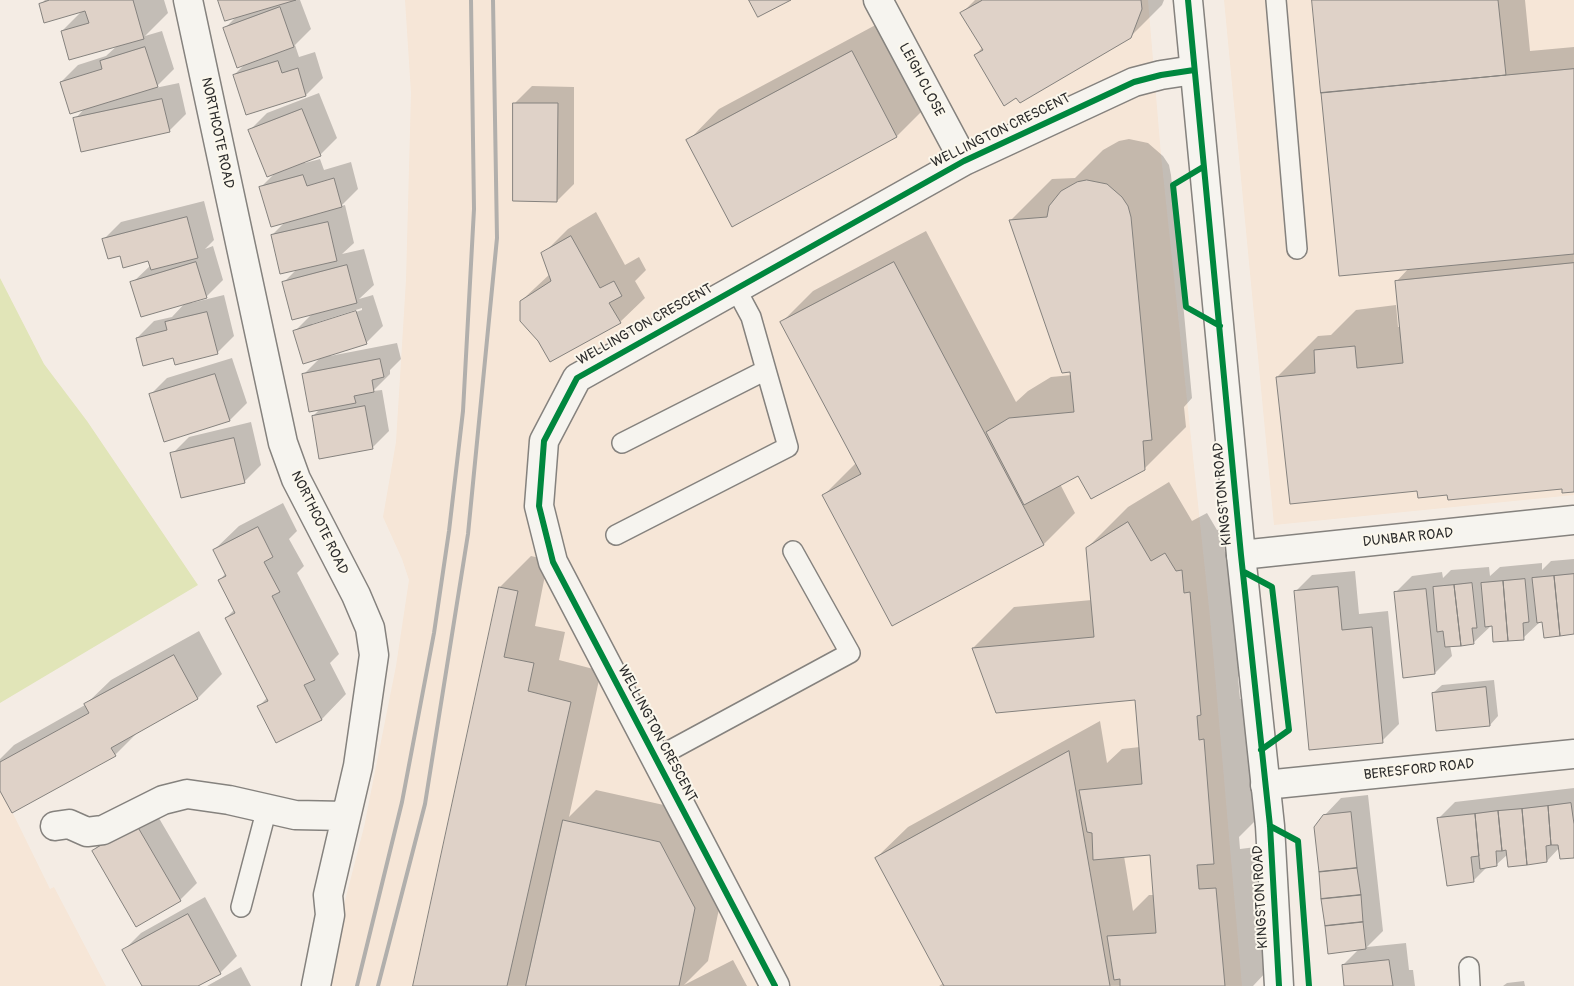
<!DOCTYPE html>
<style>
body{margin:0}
canvas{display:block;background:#f4ece4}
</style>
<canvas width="1574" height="986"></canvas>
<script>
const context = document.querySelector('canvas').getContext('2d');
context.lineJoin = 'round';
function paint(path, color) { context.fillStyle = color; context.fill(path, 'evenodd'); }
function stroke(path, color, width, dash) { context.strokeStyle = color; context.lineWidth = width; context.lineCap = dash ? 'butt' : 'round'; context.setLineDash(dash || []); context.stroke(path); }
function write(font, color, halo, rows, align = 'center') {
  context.font = font + ' Pangolin,sans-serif'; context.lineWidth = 4; context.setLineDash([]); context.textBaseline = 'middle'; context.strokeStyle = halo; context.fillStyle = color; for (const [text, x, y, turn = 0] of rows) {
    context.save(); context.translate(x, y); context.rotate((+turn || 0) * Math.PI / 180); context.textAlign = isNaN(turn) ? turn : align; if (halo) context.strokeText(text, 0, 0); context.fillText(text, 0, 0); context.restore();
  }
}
const built = new Path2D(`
 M405 0H1148L1161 155 1210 617 1242 986H323L364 827 396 666 409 580 402 559 383 517 396 442 406 280 411 93Z
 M1224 0H1574V495L1274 525Z
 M0 787 50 889 54 887 106 986H0Z`);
const green = new Path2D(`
 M0 278 44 364 87 421 198 585 0 703Z`);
const shadow = new Path2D(`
 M45 0H164L168 13 145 36 162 31 174 69 155 88 179 83 186 114 169 131 75 119 85 108 61 82 78 65 106 56 118 45 62 31 82 11 40 5Z
 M220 0H300L311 29 295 45 299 57 315 52 323 78 306 95 234 75 245 64 224 29 236 17Z
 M975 0H1164L1162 5 1130 37 975 55 983 47 962 13Z
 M1313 0H1525L1530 51 1574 47V490L1563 487 1448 494 1277 377 1318 336 1331 335 1356 310 1396 305 1398 327H1401L1396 282 1409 268 1340 275Z
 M883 21 928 105 897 136 688 141 719 109Z
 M532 86 574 87V184L557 201 515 103Z
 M319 93 337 138 320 155 304 161 305 163 320 159 324 170 351 162 358 189 341 206 345 205 354 243 342 254 364 249 374 285 359 299 373 295 383 326 366 343 330 354V356L397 343 401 359 390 370V374L373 391 382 390 389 431 372 448 313 416 320 409 303 375 321 357 294 332 312 314 283 283 297 269 272 235 285 222 261 187 276 172 250 130 267 113ZM362 308V310L312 326V324Z
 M1129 139 1148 143 1163 156 1169 165 1171 175 1192 398 1184 407 1186 427 1144 469 1078 474 1060 484 1075 513 1044 544 824 495 856 463 782 322 813 291 926 231 1016 402 1028 391 1051 377 1072 375 1011 220 1052 179 1075 178 1103 150 1119 141Z
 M204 201 214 240 205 249 213 246 223 280 206 297 190 301 191 303 224 295 234 336 217 353 174 357 137 338 154 321 172 317 186 302 132 283 151 265 149 260 121 254 104 239 121 222Z
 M596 212 625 265 639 257 646 270 635 281 645 298 620 322 521 301 550 274 543 254 568 229Z
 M232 358 247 403 230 420 150 395 167 378Z
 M251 422 261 465 244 482 172 454 189 437Z
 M1169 482 1192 521 1207 513 1217 530 1223 529 1225 552H1231L1242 673 1238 677 1240 699H1244L1255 821 1239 837 1240 849 1256 847 1268 970 1253 986H939L944 983 876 858 908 827 1100 721 1107 763 1122 749 1140 747 1137 699 973 648 1014 607 1092 600 1087 548 1128 507ZM1151 854 1154 895H1149L1133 911 1124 856Z
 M283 503 297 531 289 539 304 566 297 573 339 654 330 663 346 694 322 719 277 742 259 706 267 698 226 618 234 610 219 581 226 573 214 550 239 526Z
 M531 556 548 560 535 626 565 632 559 660 601 671 569 817 596 790 691 811 726 876 708 961 684 985 733 960 747 986H415L500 587Z
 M1574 559V633L1543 620 1541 621 1523 638 1493 624 1473 643 1450 645 1452 656 1435 673 1395 593 1412 576 1442 572 1443 578 1451 570 1489 567 1490 576 1500 567 1542 563V570L1551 561Z
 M1355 571 1359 614 1388 611 1399 724 1382 741 1295 592 1312 575Z
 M199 631 222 674 198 698 139 731 115 755 0 788V759L14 745 85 705 111 680Z
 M1494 680 1498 716 1490 725 1437 730 1433 693 1442 685Z
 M1574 788V857L1560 847 1547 861 1508 854 1496 865 1488 866 1473 881 1438 819 1455 802Z
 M1368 795 1383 931 1367 947 1406 943 1409 970H1413L1415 986H1345L1343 965 1359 949 1324 816 1341 798Z
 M153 808 197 883 180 900 93 851 110 834Z
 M205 897 237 956 220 973 196 986H144L124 950 141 933Z
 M241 967 251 986H207Z
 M1524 981 1525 986H1503L1507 983Z`);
const building = new Path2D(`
 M50 0H133L144 39 69 60 61 31 89 23 85 11 44 23 39 4Z
 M218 0H296L225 21Z
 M749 0H791L758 17Z
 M983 0H1141L1142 9 1131 38 1020 103 1016 98 1004 106 974 55 983 50 960 13Z
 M1312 0H1498L1506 75 1321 93Z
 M280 7 294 47 237 68 223 28Z
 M145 47 158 87 70 114 60 82 102 69 100 61Z
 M852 51 897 137 732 227 686 140Z
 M278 61 282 73 298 68 306 96 246 115 233 75Z
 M1574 69V254L1339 276 1321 93Z
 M162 99 170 132 81 152 73 118Z
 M513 103H558L557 202 513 201Z
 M302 109 321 156 267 177 248 130Z
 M303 175 307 186 334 178 342 207 271 227 259 187Z
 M1087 180 1107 184 1122 197 1128 206 1131 217 1152 440 1143 441 1145 470 1091 499 1078 476 1024 505 986 432 1009 418 1074 412 1070 372 1062 373 1009 220 1047 217 1049 206 1061 191 1077 182Z
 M187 217 198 258 151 270 148 261 123 268 120 256 108 259 102 239Z
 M328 222 337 261 280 274 271 235Z
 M571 236 600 288 614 281 622 296 609 303 621 323 550 362 538 341 520 321V301L551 281 541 253Z
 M196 262 207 298 141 317 130 282Z
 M894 262 1044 545 892 626 822 495 861 474 780 322Z
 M1574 263V492L1562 493V489L1448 500 1447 495 1418 498 1417 491 1290 504 1276 377 1315 373 1314 350 1355 346 1357 368 1403 363 1395 281Z
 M347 265 357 303 292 320 282 282Z
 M356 311 367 344 303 364 293 331Z
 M207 312 218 354 175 365 173 358 143 366 136 338 167 330 165 322Z
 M380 359 384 377 372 380 374 392 354 396 356 403 309 412 302 374Z
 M215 374 230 421 164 442 149 394Z
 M365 406 373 449 319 459 312 416Z
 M234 438 245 483 181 498 170 453Z
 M1128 522 1151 561 1165 553 1176 571 1182 570 1184 593 1190 592 1201 715 1197 716 1199 740 1204 739 1214 864 1197 865 1199 889 1216 888 1225 986H1120V979L1114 980 1107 936 1156 933 1150 855 1093 860 1092 833 1087 832 1079 790 1142 784 1135 700 996 713 972 648 1094 637 1086 548Z
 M258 527 273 557 264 562 280 592 272 596 315 680 304 685 322 720 276 743 257 706 268 701 225 618 235 613 218 580 226 576 213 550Z
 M1574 574V634L1560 636 1554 576Z
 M1554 576 1560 636 1544 638 1542 622 1537 623 1532 578Z
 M1525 579 1529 622 1523 623 1524 640 1508 641 1503 581Z
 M1503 581 1508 641 1493 642 1492 626 1485 627 1481 583Z
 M1472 583 1477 628H1472L1474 644 1461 646 1454 585Z
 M1454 585 1461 646 1445 647 1443 631 1437 632 1433 587Z
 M499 587 518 591 504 657 534 663 528 691 571 702 507 986H413Z
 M1338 587 1342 630 1372 627 1383 743 1309 750 1294 591Z
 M1426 589 1435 674 1403 678 1394 592Z
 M174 655 198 699 111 748 116 756 12 813 0 791V762L89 713 84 704Z
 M1486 687 1490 726 1436 731 1432 693Z
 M1069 751 1110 986H944L875 858Z
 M1571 803 1574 824V858L1560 859 1558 845H1551L1548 806Z
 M1548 806 1551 845 1546 846 1547 862 1527 865 1522 809Z
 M1522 809 1527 865 1508 867 1506 850 1502 851 1498 811Z
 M1498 811 1502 851H1496L1497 866 1480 869 1475 814Z
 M1351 812 1357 868 1319 872 1314 827 1323 815Z
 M1475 814 1479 856 1471 857 1474 882 1447 886 1437 818Z
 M563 820 660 842 695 908 679 986H526Z
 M136 824 181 901 136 927 92 851Z
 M1357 868 1361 895 1321 899 1319 872Z
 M1361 895 1363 922 1325 926 1321 899Z
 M188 914 221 974 198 986H142L122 950Z
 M1363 922 1366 949 1328 954 1325 926Z
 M1389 960 1393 986H1344L1342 965Z`);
const service = new Path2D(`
 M1276 0 1297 249
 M622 443 766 370 751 317 736 289
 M616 535 788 447 766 370
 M656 758 850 653 793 551
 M241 907 267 808
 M1469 967 1470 986`);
const minor = new Path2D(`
 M188 0 283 443 296 479 356 595 370 628 374 655 358 766 328 895 330 915 316 986
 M878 0 964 161
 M1241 555 1574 520
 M1265 785 1574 754
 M55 826 69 824 87 832 103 830 163 800 187 794 229 800 295 815 346 816
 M775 986 553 562 539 506 544 441 577 378 964 161 1134 82 1161 75 1194 70`);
const primary = new Path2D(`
 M1188 0 1241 555 1270 826 1279 986`);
const rail = new Path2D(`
 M357 986 402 802 434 633 449 531 463 411 474 209 471 0
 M378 986 425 804 468 534 497 238 493 0`);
const cycleway = new Path2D(`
 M1188 0 1241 555 1270 826 1279 986
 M1203 167 1173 185 1186 307 1220 326
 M1244 572 1272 587 1289 730 1261 750
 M1270 826 1298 841 1309 986
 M775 986 553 562 539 506 544 441 577 378 964 161 1134 82 1161 75 1194 70`);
const streetNames = [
 ["LEIGH CLOSE",921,80,62],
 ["WELLINGTON CRESCENT",1001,131,-26],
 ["NORTHCOTE ROAD",217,133,78],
 ["WELLINGTON CRESCENT",645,325,-29],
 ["KINGSTON ROAD",1223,494,-95],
 ["NORTHCOTE ROAD",319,523,64],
 ["DUNBAR ROAD",1408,538,-6],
 ["WELLINGTON CRESCENT",657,734,62],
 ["BERESFORD ROAD",1419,770,-6],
 ["KINGSTON ROAD",1261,897,-93]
];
paint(built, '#f6e6d7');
paint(green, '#e1e5b8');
paint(shadow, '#0003');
paint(building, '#dfd2c8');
stroke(building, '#85827e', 1);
stroke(service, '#85827e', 22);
stroke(minor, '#85827e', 31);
stroke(primary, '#85827e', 31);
stroke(service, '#f6f4ef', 19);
stroke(minor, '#f6f4ef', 28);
stroke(primary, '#f6f4ef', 28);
stroke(rail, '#b1afac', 4);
stroke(cycleway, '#00873e', 6);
write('14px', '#2b2b2b', '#fbf7ec', streetNames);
</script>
